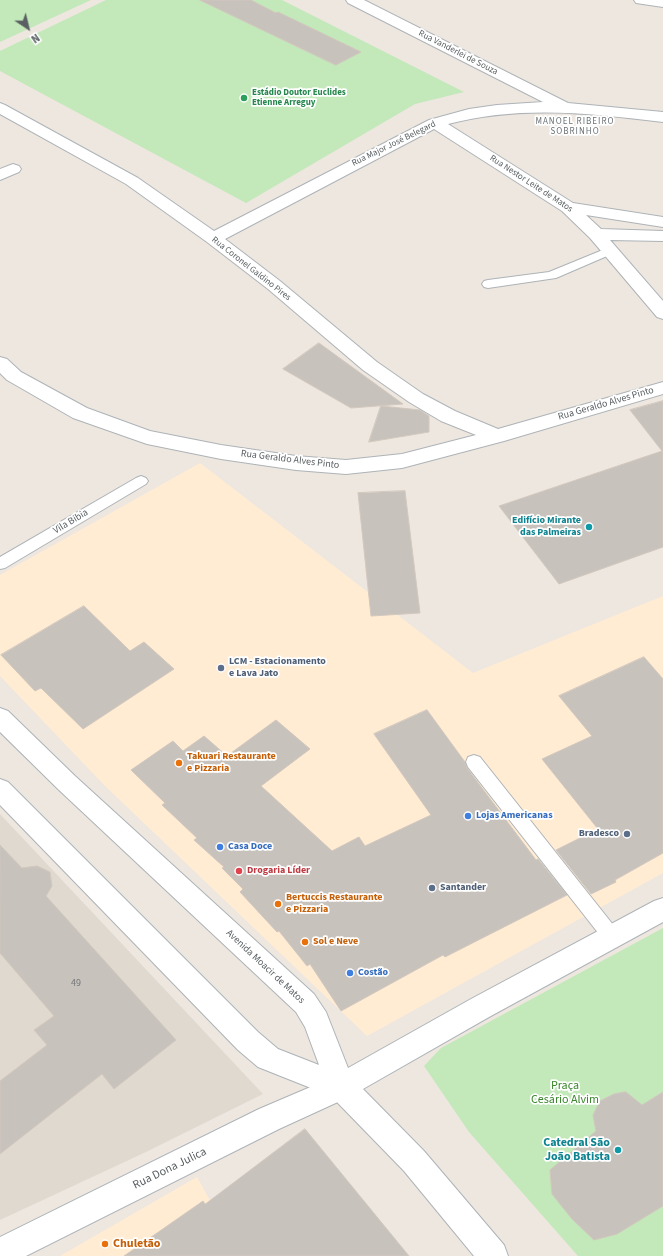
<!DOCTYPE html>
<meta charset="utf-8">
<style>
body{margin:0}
#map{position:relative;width:663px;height:1256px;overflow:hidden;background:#ede7e0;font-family:"Source Sans 3",sans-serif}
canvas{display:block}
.north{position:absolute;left:8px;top:8px;width:40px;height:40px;-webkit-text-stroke:3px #fff;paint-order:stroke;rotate:145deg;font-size:11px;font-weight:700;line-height:16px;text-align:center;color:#595f62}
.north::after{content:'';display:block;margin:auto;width:14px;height:18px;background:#595f62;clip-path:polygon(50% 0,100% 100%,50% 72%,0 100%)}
</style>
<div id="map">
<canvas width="663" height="1256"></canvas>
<div class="north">N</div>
</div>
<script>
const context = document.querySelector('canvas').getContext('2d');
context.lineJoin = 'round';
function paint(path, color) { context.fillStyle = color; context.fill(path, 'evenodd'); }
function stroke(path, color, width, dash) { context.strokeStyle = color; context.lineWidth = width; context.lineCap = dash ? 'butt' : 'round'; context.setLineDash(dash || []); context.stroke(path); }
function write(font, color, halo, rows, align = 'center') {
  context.font = font + ' "Source Sans 3",sans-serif'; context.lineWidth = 3.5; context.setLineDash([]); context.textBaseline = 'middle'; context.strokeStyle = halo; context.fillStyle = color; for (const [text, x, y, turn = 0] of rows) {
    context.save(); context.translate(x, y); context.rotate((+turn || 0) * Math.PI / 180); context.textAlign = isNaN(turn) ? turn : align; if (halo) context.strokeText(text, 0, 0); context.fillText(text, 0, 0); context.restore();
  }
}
const commercial = new Path2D(`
 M200 463 473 673 663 596V873L367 1036 104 785 0 676V575Z
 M197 1177 241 1256H60Z`);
const education = new Path2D(`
 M0 814 263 1094 146 1152 0 1220Z`);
const green = new Path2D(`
 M0 0H91L0 42Z
 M106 0H282L464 92 415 104 246 203 0 71V51Z
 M663 928V1256H578L469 1132 424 1066 441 1048Z`);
const building = new Path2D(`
 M200 0H251L276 13 278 12 361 52 336 65Z
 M319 343 403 404 351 408 283 369Z
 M663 401V547L559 584 499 506 662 451 630 410Z
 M381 406 420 410 429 416V432L369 442Z
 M405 491 420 613 371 616 358 493Z
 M84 606 130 651 144 642 174 669 83 729 41 688 35 691 1 655Z
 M644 657 663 679V853L615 880 616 882 591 894 556 850 598 829 542 759 592 736 559 696Z
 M427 710 465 762 467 768 536 860 538 859 567 895 445 957 443 955 341 1011 310 964 307 966 279 931 277 932 240 892 243 889 222 868 224 867 194 840 197 838 162 805 165 803 131 770 173 741 183 751 204 736 227 756 276 720 310 749 261 786 332 851 359 837 365 846 431 815 374 734Z
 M0 845 22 868 37 866 50 872 52 886 46 896 176 1040 114 1089 102 1074 0 1154V1081L47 1045 34 1030 54 1016 0 953Z
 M626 1092 642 1105 663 1092V1206L617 1234 594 1240 572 1219 552 1194 550 1170 596 1131 593 1115 600 1101 614 1094Z
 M305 1129 409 1256H124L203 1201 205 1204Z`);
const service = new Path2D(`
 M610 247 614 249 616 251 614 253 556 278 488 288 484 287 482 284 484 281 488 280 549 272Z
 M141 476 146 478 148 481 146 484 5 568 0 569V557L136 478Z
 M474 755 480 757 618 931 621 937 618 943 612 945 606 943 468 767 466 762 468 757Z`);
const minor = new Path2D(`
 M346 0H364L568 103 663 112V122C591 113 519 105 448 124L573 203 663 217V227L586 215 601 229 663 231V241L610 240 663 301V319L657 317 590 238 562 211 434 129 225 239 280 281 377 362 423 394 455 411 498 429 663 382V394L504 441 402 468 346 474 296 470 221 459 147 444 73 418 7 380 0 373V357L7 359 21 372 87 408 150 431 221 445 296 456 346 460 402 454 476 435 441 421 409 402 363 370 268 289 207 242 126 184 0 114V103L5 105 138 178 214 231 429 120 469 109 497 105 543 102 348 3Z
 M634 0H663V7L636 3Z
 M13 164 19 166 21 169 19 172 0 180V169Z`);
const tertiary = new Path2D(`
 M341 1074 351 1078 355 1087 351 1096 279 1129 26 1256H0V1237L259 1109Z`);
const secondary = new Path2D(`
 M0 708 8 711 75 776 314 994 326 1012 348 1068 471 999 654 901 663 898V922L489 1017 363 1089 424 1151 504 1245 508 1256H474L404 1171 331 1096 258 1067 238 1050 0 805V779L8 782 258 1032 278 1049 319 1065 305 1027 296 1012 59 790 0 732Z`);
const markers = [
 [244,98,4,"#2e9e5b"],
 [589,527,4,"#0f9aa8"],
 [221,668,4,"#5c6f8a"],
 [179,763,4,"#e8710a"],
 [468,816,4,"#3f7fe0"],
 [627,834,4,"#5c6f8a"],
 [220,847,4,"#3f7fe0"],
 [239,871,4,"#e0444e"],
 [432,888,4,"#5c6f8a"],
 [278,904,4,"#e8710a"],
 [305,942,4,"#e8710a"],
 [350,973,4,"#3f7fe0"],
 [618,1150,4,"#0f9aa8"],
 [105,1244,4,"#e8710a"]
];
const farStreetnames = [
 ["Rua Vanderlei de Souza",458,53,27],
 ["Rua Major José Belegard",394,144,-26],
 ["Rua Nestor Leite de Matos",531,184,33],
 ["Rua Coronel Galdino Pires",251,269,38]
];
const farLeisurenames = [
 ["Estádio Doutor Euclides",252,93],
 ["Etienne Arreguy",252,103]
];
const farNeighbourhoodnames = [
 ["MANOEL RIBEIRO",575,122],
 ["SOBRINHO",575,132]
];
const streetNames = [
 ["Rua Geraldo Alves Pinto",606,404,-16],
 ["Rua Geraldo Alves Pinto",290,460,7],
 ["Vila Bibia",71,522,-31],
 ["Avenida Moacir de Matos",265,967,43]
];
const cultureNames = [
 ["Edifício Mirante",581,521],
 ["das Palmeiras",581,533]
];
const serviceNames = [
 ["LCM - Estacionamento",229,662],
 ["e Lava Jato",229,674],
 ["Bradesco",619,834,"right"],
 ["Santander",440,888]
];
const foodNames = [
 ["Takuari Restaurante",187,757],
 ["e Pizzaria",187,769],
 ["Bertuccis Restaurante",286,898],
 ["e Pizzaria",286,910],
 ["Sol e Neve",313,942]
];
const shopNames = [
 ["Lojas Americanas",476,816],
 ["Casa Doce",228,847],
 ["Costão",358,973]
];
const healthNames = [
 ["Drogaria Líder",247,871]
];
const nearNumbernames = [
 ["49",76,984]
];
const nearParknames = [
 ["Praça",565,1086],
 ["Cesário Alvim",565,1100]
];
const nearCulturenames = [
 ["Catedral São",610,1143],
 ["João Batista",610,1157]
];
const nearStreetnames = [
 ["Rua Dona Julica",170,1169,-26]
];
const nearFoodnames = [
 ["Chuletão",113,1244]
];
paint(commercial, '#ffecd3');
paint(education, '#e0d9d0');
paint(green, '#c3e8b9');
paint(building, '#c8c2bd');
stroke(building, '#d2c8be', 1);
stroke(service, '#aeb3b7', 2);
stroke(minor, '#aeb3b7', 2);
stroke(tertiary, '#aeb3b7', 2);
stroke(secondary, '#adb3b7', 2);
paint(service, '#fff');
paint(minor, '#fff');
paint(tertiary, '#fff');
paint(secondary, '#fff');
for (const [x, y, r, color] of markers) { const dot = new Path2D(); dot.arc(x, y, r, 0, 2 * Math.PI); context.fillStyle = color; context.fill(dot); stroke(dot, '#fff', 1.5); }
write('9px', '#595f62', '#fff', farStreetnames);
write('bold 9px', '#27864d', '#fff', farLeisurenames, 'left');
context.letterSpacing = '1px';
write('9px', '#697174', '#fff', farNeighbourhoodnames);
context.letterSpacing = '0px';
write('10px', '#595f62', '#fff', streetNames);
write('bold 10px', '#0d838f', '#fff', cultureNames, 'right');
write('bold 10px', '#4e5e75', '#fff', serviceNames, 'left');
write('bold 10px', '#c56008', '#fff', foodNames, 'left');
write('bold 10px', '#366cbe', '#fff', shopNames, 'left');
write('bold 10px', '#be3a42', '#fff', healthNames, 'left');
write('10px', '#757879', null, nearNumbernames);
write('12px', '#3b862d', '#fff', nearParknames);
write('bold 12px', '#0d838f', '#fff', nearCulturenames, 'right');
write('12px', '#595f62', '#fff', nearStreetnames);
write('bold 12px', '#c56008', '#fff', nearFoodnames, 'left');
</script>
